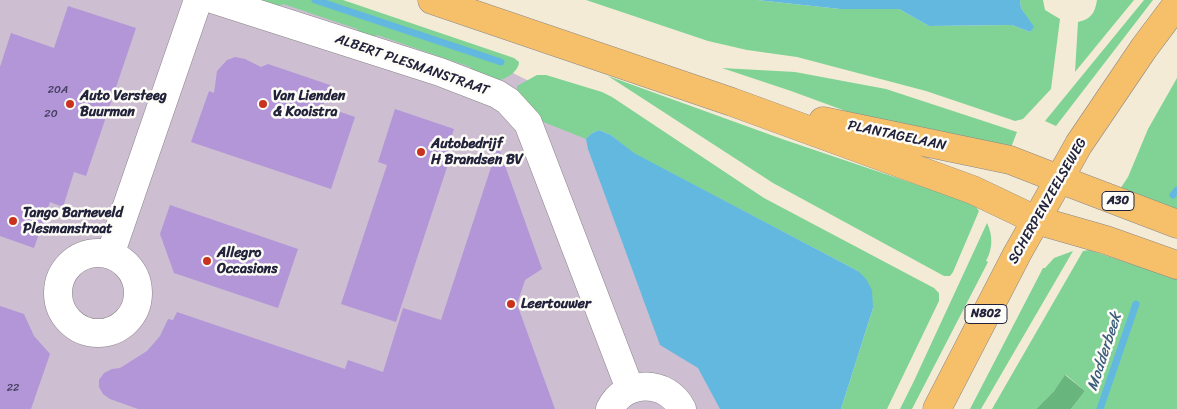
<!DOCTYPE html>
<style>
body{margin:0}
canvas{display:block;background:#f3ebd6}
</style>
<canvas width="1177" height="409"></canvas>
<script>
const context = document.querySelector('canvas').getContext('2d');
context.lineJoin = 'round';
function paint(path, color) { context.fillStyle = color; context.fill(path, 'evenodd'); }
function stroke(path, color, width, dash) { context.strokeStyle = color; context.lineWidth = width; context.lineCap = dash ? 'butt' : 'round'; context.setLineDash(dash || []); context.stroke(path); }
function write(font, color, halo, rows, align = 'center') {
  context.font = font + ' Sriracha,sans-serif'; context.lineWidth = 5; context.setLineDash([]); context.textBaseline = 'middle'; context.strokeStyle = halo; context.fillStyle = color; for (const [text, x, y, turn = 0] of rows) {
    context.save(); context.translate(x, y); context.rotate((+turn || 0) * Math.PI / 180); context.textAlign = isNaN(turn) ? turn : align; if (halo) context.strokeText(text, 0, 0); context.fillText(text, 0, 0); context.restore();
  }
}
const industrial = new Path2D(`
 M0 0H299L503 68 533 83 602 144 724 409H0Z`);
const green = new Path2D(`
 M248 0H343L514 58 519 62C519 71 505 81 496 80 490 80 483 77 476 76L470 67 377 35 371 38 360 36 357 29 286 5 283 4 276 8Z
 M586 0H757L840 9H899L929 26 1012 25 1030 32 1033 27 1021 8 1020 0H1043L1045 10 1060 19 1051 89 1023 119 1015 121 926 91 797 57 747 50 708 41Z
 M1097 0H1134L1075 72 1078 22C1091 19 1095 13 1097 0Z
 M1144 0H1153L1056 126 1045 121Z
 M722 68 795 72 886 89 1017 132 1010 150 881 124 791 91Z
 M537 75H546L602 92 612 97 764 198 934 288 939 293V301L887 409H841L873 308 858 271 633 153 611 135 599 130 592 133 586 139 541 121 517 93V86Z
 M608 76 782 139 974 204 979 211 953 272 950 276H944L773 183Z
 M1177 78V216L1120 189 1128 177 1148 129Z
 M987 223C993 236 993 248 986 261L988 262 912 409H900L913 383Z
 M1089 250 1177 279V409H1071L1085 391 1066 375 1054 391 1036 409H992L1083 251Z
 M1073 251 981 409H970L1043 268H1045L1054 258Z`);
const forest = new Path2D(`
 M1065 375 1085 391 1071 409H1036L1054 391Z`);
const water = new Path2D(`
 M757 0H1020L1021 8 1034 27 1030 32 1012 25 929 26 899 9H840Z
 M599 130 611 135 634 153 858 271 866 279 872 290 873 308 841 409H720L698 368 660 345 588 149 586 139 592 133Z`);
const stream = new Path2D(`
 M315 0 501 62
 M1173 195 1177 190
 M1100 409 1136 304`);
const building = new Path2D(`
 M68 6 136 28 86 176 74 172 63 207 50 202 34 248 0 236V67L11 33 54 48Z
 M235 57 245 59 261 67 268 64 330 85 323 106 355 117 331 189 191 142 209 91 214 93 217 71 227 60Z
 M395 109 454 129 447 150 452 152 396 322 341 304 387 165 378 162Z
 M498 146 542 269 525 280 517 304 555 409H138L110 399 103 394 99 387V380L104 373 112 369 120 368 147 351 160 336 168 319 173 320 177 312 345 369 348 360 383 372 403 308 441 320Z
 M170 205 298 249 278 308 174 273 160 234Z
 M0 306 24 314 34 336 50 354 31 409H0Z`);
const minor = new Path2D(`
 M215 0 440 72 497 94 508 101 528 123 630 389
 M58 293a40 40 0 1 1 80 0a40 40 0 1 1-80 0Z
 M110 255 198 0
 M610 409C624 379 667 379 682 409`);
const major = new Path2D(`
 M432 0 732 102 973 190 1036 220
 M823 121 1010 160 1059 179
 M937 409 1017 254 1079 144 1144 48 1177 4`);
const highway = new Path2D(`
 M1059 179 1177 224
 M1036 220 1106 240 1177 265`);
const markers = [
 [70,104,5,"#c8321e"],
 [263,104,5,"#c8321e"],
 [421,152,5,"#c8321e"],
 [13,221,5,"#c8321e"],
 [207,261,5,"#c8321e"],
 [511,304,5,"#c8321e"]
];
const numberNames = [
 ["20A",58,90],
 ["20",51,114],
 ["22",13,388]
];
const shields = [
 [1118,201,32],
 [986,314,42]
];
const shieldNames = [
 ["A30",1118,201],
 ["N802",986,314]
];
const streetNames = [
 ["ALBERT PLESMANSTRAAT",412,65,19],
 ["PLANTAGELAAN",897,136,12],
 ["SCHERPENZEELSEWEG",1048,201,-60]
];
const poiNames = [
 ["Auto Versteeg",80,96],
 ["Buurman",80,112],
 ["Van Lienden",273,96],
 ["& Kooistra",273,112],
 ["Autobedrijf",431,144],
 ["H Brandsen BV",431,160],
 ["Tango Barneveld",23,213],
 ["Plesmanstraat",23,229],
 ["Allegro",217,253],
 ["Occasions",217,269],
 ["Leertouwer",521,304]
];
const waterNames = [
 ["Modderbeek",1105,352,-72]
];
paint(industrial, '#cdbed2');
paint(green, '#80d395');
paint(forest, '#68b57e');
paint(water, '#63b8df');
stroke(stream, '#63b8df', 7);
paint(building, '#b296d7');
stroke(minor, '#8a8688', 29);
stroke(major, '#8a8688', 29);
stroke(highway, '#8a8688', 29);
stroke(minor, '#fff', 28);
stroke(major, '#f6c06b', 28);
stroke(highway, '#f6c06b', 28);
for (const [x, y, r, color] of markers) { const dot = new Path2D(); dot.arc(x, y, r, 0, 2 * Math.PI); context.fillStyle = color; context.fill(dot); stroke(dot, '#fdfcf7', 2); }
write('11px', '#463f62', null, numberNames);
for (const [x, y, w] of shields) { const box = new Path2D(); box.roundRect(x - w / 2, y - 9.5, w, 19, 4); context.fillStyle = '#fdfcf7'; context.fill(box); stroke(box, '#22223b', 1); }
write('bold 12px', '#22223b', null, shieldNames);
write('14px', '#22223b', '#fdfcf7', streetNames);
write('bold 14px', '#22223b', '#fdfcf7', poiNames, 'left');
write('italic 15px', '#3c5e7d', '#fdfcf7', waterNames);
</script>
